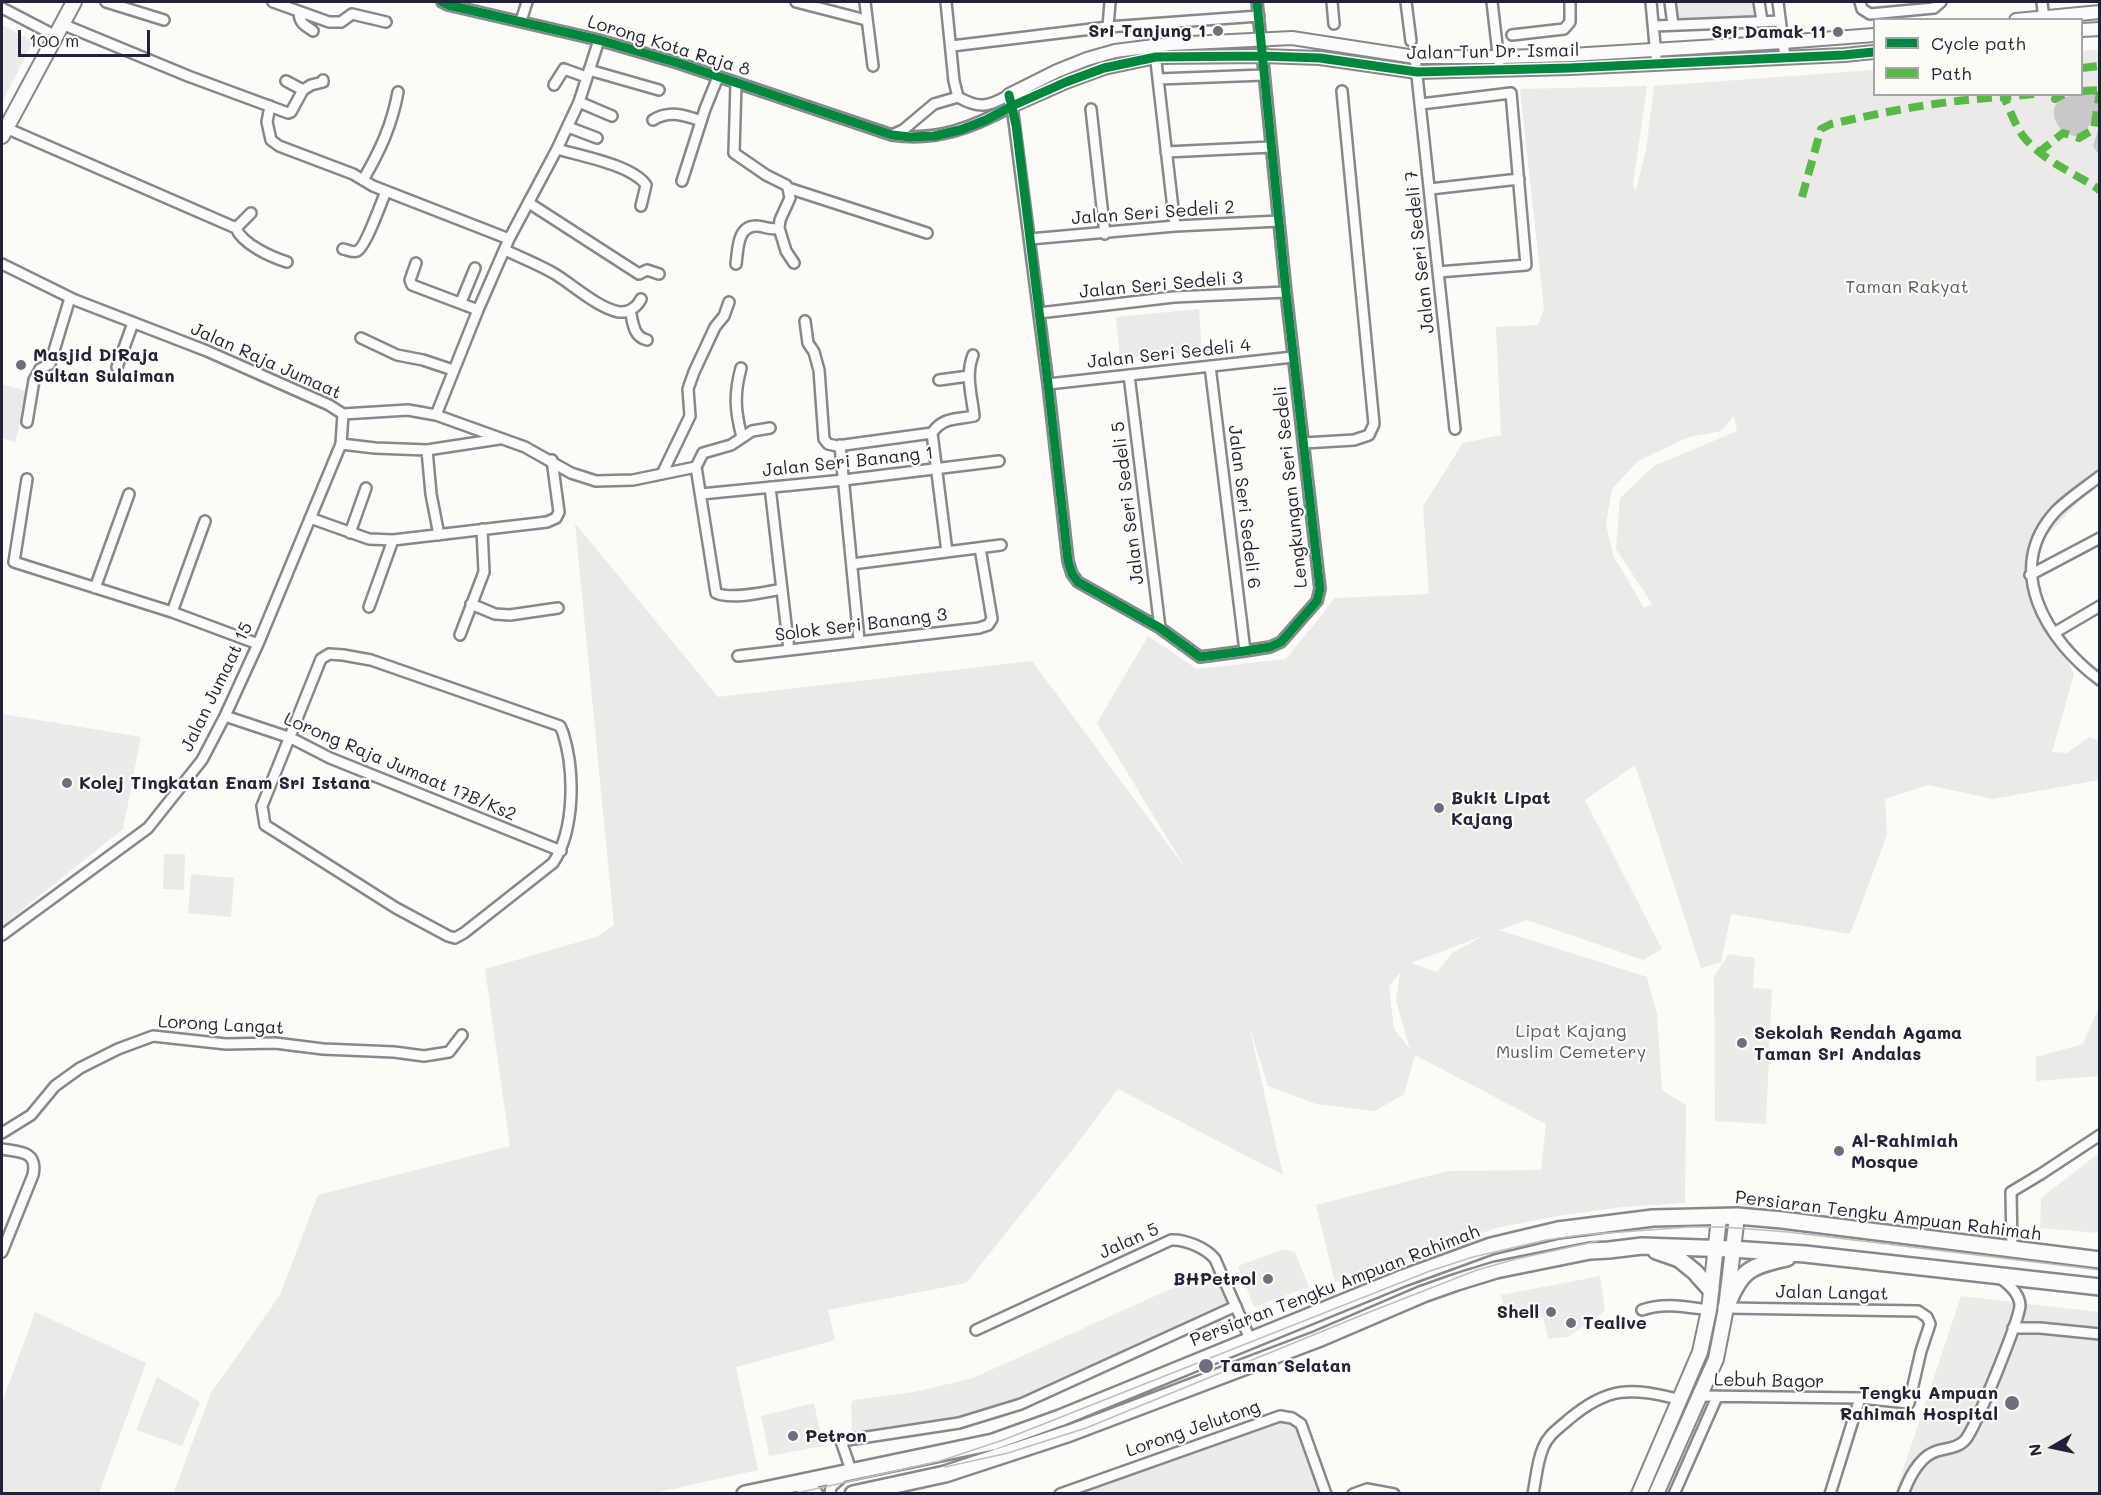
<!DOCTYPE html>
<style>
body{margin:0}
#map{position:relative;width:2101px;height:1495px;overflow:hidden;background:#fcfbf8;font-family:Mali,sans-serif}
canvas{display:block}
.frame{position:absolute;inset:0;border:3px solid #22223b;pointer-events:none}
.legend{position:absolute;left:1873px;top:18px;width:210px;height:78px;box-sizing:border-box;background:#fdfcf7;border:2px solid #a5a5ac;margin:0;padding:8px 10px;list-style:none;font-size:18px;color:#22223b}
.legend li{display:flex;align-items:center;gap:12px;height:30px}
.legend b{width:30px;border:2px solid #a5a5ac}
.north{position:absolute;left:2023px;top:1417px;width:60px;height:60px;-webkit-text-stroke:4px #fdfcf7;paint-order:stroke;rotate:261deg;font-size:16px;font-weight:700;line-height:24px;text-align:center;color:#22223b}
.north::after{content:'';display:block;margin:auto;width:21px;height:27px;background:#22223b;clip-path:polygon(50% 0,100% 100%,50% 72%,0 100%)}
.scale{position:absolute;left:18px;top:30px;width:132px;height:27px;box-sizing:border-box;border:3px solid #22223b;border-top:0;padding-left:8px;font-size:18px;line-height:21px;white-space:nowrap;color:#22223b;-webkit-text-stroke:4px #fdfcf7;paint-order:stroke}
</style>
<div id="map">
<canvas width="2101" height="1495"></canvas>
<div class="frame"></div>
<ul class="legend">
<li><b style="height:8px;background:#00873e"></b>Cycle path</li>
<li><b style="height:8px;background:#58b947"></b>Path</li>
</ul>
<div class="north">N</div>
<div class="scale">100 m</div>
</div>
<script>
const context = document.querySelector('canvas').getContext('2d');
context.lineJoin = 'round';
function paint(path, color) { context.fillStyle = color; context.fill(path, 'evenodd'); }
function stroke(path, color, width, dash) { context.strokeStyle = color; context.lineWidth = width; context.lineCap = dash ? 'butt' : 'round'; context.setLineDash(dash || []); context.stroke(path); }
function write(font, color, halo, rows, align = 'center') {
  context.font = font + ' Mali,sans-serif'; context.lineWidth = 4.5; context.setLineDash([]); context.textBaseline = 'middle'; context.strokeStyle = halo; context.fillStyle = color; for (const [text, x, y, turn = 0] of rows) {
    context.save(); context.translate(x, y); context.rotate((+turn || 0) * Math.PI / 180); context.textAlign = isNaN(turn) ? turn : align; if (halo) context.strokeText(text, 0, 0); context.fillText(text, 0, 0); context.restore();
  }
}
const built = new Path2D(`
 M1674 2H1756L1758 18 1676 21Z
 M2 25 33 41 2 103Z
 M2 714 141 737 123 829 2 926Z
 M1729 954 1755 958 1753 988 1772 989 1766 1124 1715 1121 1714 976Z
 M2099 1153V1233L2040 1228 2041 1198Z
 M1283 1249 1295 1252 1309 1287 1254 1307 1238 1266Z
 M1217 1268 1231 1305 1020 1401 962 1419 852 1437 851 1404 854 1400 914 1392 973 1378Z
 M1600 1276 1605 1311 1568 1337 1548 1339 1543 1317 1520 1320 1503 1305 1501 1295Z
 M1961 1296 2099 1312V1493L1895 1494Z
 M814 1403 823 1446 769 1456 761 1416Z
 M1280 1420H1290L1298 1426 1323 1494H1070Z`);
const green = new Path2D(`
 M2099 49V480L2033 551 2035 592 2074 674 2052 752 2067 753 2089 737 2099 741V780L1993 799 1928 785 1885 799 1887 835 1850 934 1731 914 1721 962 1701 968 1635 765 1585 800 1662 949 1643 960 1527 920 1499 930 1647 977 1657 1014 1662 1090 1686 1105 1685 1203 1622 1207 1558 1216 1496 1228 1439 1249 1335 1282 1316 1205 1448 1171 1541 1170 1546 1124 1415 1055 1404 1094 1375 1111 1316 1104 1268 1086 1249 1026 1283 1175 1118 1089 1073 1149 966 1283 828 1310 835 1340 736 1367 758 1470 650 1494H173L211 1393 280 1295 318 1195 510 1146 485 969 596 937 614 925 575 523 718 697 1032 661 1186 869 1097 723 1148 636 1197 669 1286 659 1335 598 1429 594 1423 506 1463 443 1501 435 1496 327 1538 325 1544 309 1520 89 1647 86 1633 185 1636 190 1646 150 1654 86 1874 70V94H2082V51ZM1734 416 1737 431 1654 466 1620 498 1616 549 1652 604 1644 608 1613 555 1606 524 1612 489 1638 461 1689 437 1721 431ZM1485 935 1452 953 1437 972 1411 963ZM1400 973 1396 1001 1410 1049 1394 1029 1389 986Z
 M1199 309 1202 351 1120 359 1116 317Z
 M2 384 29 392 15 442 2 438Z
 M164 854H185L184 890 163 889Z
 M191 874 234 878 231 917 188 913Z
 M2099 1007V1076L2036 1081V1057L2083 1044Z
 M35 1312 146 1363 99 1493H2V1403Z
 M157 1377 200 1402 182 1446 136 1430Z`);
const water = new Path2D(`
 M2099 93H2100L2099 155 2093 146 2098 130 2099 120 2094 118 2081 137C2075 136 2068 135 2063 131 2053 122 2049 106 2062 99 2072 93 2088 94 2099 93Z`);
const minor = new Path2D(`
 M106 2 164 20
 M273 2 329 22H341L352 14 386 22
 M442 2 448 5 599 40 678 63 892 135C936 142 974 127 1012 106L1048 384 1068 561 1072 574 1078 582 1160 628 1200 657 1245 651 1270 647 1281 642 1317 601 1320 589 1286 292 1257 2
 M796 2 866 20
 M865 2 873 66
 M946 2 954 81 958 97C979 109 988 107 1009 95
 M1332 2 1334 24
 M1406 2 1411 41
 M1492 2 1499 62
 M1651 2 1656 56
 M1670 2 1673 25
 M1759 2 1762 21
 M1778 2 1785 58
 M1860 2 1862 9 1870 14 1934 8 1941 2
 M2042 2 2044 20
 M2 8 56 36
 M299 13C300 24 305 25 313 31
 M521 21 527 2
 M62 24 188 76 288 113 291 112 303 90 286 81
 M1654 26 1780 21
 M1108 27 1110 2
 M1512 35 1564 29 1570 22V2
 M952 46 1108 27 1259 16
 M1155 53 1175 226
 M1415 57 1455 429
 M589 70 659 90
 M1158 79 1264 75
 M554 85 564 69 586 77
 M303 90 311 85 323 82V80
 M579 102 612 116
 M1421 104 1511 93 1526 265 1438 272
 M270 106 267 122 271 140 279 146 353 174 373 186 509 239
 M1091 109 1105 234
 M653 120C669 110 685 115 701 121
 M568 127 597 138
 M6 128 236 228 251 213
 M894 134 903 130 934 104 958 97
 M557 149C581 156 632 165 646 185L641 206
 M1166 152 1271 147
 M363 180C380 151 392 125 398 92
 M682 181 705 109 718 77
 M788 188 927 233
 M1430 189 1519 179
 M529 203 639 274 647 270 659 274
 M236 228C242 244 271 257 287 262
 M779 228 786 251 794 263
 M1030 239 1175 226 1279 221
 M343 249C348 250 353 253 357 251 365 248 382 201 386 191
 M505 250C522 258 540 265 555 274 573 285 598 308 619 312 629 313 637 307 641 299
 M416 263 410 280 412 285 478 310
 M2 264 75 300 207 351 329 405 343 414 408 410 436 415 525 447 571 473 596 481 633 480 696 467
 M736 264C738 250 737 226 756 226 765 226 770 231 779 228L780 220 790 198 788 188 786 185 766 175 734 153 736 83
 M461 302 475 268
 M630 310C633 322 633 337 647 340
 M1039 313 1174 297 1286 292
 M805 321 808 343 814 352 819 370 824 439 828 444 837 446 932 433
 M361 338 397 355 423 360 453 370
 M1210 366 1245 651
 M117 367 133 323
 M741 368C734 394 735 411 742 437
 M1129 375 1160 628
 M939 380 969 376
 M1048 384 1293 357
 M436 415 478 310 509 239 557 149 579 102 599 40
 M27 422 34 380 40 369 50 364 70 298
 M770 428 752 431 731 445 703 453 696 467 716 593C731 600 766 592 782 589
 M1304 443 1354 440 1369 435 1374 424 1342 91
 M341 444 375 448 427 450 499 439
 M840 445 859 640
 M427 450 431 494 439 535
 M662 474 690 416 688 389 694 372 715 327 724 316 729 302
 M2100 476C2086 487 2069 498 2056 511 2002 569 2047 641 2100 680
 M27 479 14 562 172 612 258 644
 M770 487 789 650
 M701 494 844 480 999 461
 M310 518 369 539 393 540 547 522 556 518 559 512 552 460
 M350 533 366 488
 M947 552 932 433C943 417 955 420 974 416 972 395 965 376 973 355
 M852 564 1001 545
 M2030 575 2100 538
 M95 588 129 494
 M471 604 495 614 510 615 558 608
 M369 607 393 540
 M172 612 205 521
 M2054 633 2100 606
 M460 635 484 572 482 529
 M329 654 343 655 371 660 560 726 563 733C575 771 575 830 553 863L464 933 455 938 448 936 396 908 265 825 262 806 321 659Z
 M738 656 979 628 988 625 992 619 980 548
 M225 716 291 738 330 758 561 851
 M2 935 148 828 202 760 225 716 258 644 341 444 343 414
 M2 1133 31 1115 55 1086 80 1068 118 1049 153 1036 226 1044 275 1043 323 1049 394 1052 424 1056 449 1052 462 1035
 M2 1149C20 1152 38 1151 33 1175L2 1252
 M2012 1249 2011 1192 2041 1174 2100 1135
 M1642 1310C1664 1302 1686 1307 1709 1310
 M2013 1328H2040L2100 1334
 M976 1330 1171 1240C1185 1239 1206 1248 1215 1259L1250 1339
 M1700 1396 1860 1398 1909 1403 1921 1351 1930 1324 1927 1317 1918 1311 1726 1308
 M852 1473 841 1441 959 1423 1021 1404 1236 1306
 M798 1487 815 1490 818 1494
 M830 1494 831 1487 843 1476
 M1060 1494 1280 1416 1292 1418 1301 1424 1326 1494
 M1353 1494 1367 1489 1394 1494
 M1533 1494C1536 1479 1537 1462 1543 1448 1548 1435 1558 1429 1568 1420 1608 1386 1631 1387 1681 1400
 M1674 1494 1717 1397
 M1830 1494 1860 1398
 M1903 1494C1909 1478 1920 1456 1937 1451 1947 1448 1959 1448 1966 1439 1977 1424 2018 1323 2020 1306 2020 1293 2008 1284 1999 1277`);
const tertiary = new Path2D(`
 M2016 20 2100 12
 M2082 30 2100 29
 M1874 35 1783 42 1571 55 1499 57H1415L1292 38 1170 44 1115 51 1087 59 1057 71 1009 95 1012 106 1066 82 1104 68 1156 57 1262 56 1320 58 1417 72 1570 68 1844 55 1874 52`);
const secondary = new Path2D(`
 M2 136 74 2
 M1639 1494 1700 1352 1709 1310 1719 1217
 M1656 1494 1716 1359 1726 1308 1737 1216`);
const trunk = new Path2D(`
 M1656 1251 1679 1259 1695 1272 1711 1290
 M1726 1308C1740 1271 1749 1266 1787 1258
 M745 1494 993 1442 1060 1418 1403 1278 1491 1246 1558 1230 1653 1218 1737 1216 1782 1220 2100 1260
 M853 1494 945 1474 1070 1433 1318 1339 1423 1294 1457 1282 1496 1270 1590 1251 1609 1250 1642 1246 1732 1249 1805 1254 2100 1287`);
const tram = new Path2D(`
 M945 1467 1008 1453 1086 1428 1367 1313 1477 1270 1516 1259 1598 1241
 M793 1494 940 1461 1003 1440 1430 1271 1473 1257 1546 1240 1581 1235 1690 1227H1723L1788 1232 2100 1270`);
const quiet = new Path2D(`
 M2082 68 2100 66
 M2082 91 2100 90
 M2034 94 2004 97C2010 110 2015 125 2023 136 2042 160 2072 172 2097 188L2100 191
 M2057 94 2055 99 2064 94
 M2038 153 2063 133 2079 138 2094 129 2100 92
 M1802 197 1821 129 1831 124C1888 111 1945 100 2004 97`);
const cycleway = new Path2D(`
 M442 2 448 5 599 40 678 63 892 135 910 137 934 136 960 130 986 120 1012 106 1066 82 1104 68 1156 57 1262 56 1320 58 1417 72 1570 68 1844 55 1874 52
 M1009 95 1016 125 1048 384 1068 561 1072 574 1078 582 1160 628 1200 657 1245 651 1270 647 1281 642 1317 601 1320 589 1286 292 1257 2`);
const markers = [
 [1218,31,6,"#6e6e7d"],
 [1838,32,6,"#6e6e7d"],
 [21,365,6,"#6e6e7d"],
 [67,783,6,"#6e6e7d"],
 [1439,808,6,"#6e6e7d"],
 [1742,1043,6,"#6e6e7d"],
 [1839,1151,6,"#6e6e7d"],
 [1268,1279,6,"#6e6e7d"],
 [1551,1312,6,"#6e6e7d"],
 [1571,1323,6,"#6e6e7d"],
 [1206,1366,8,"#6e6e7d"],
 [2012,1403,8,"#6e6e7d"],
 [793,1436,6,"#6e6e7d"]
];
const poiNames = [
 ["Sri Tanjung 1",1206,31,"right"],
 ["Sri Damak 11",1826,32,"right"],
 ["Masjid DiRaja",33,355],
 ["Sultan Sulaiman",33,376],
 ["Kolej Tingkatan Enam Sri Istana",79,783],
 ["Bukit Lipat",1451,798],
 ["Kajang",1451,819],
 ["Sekolah Rendah Agama",1754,1033],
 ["Taman Sri Andalas",1754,1054],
 ["Al-Rahimiah",1851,1141],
 ["Mosque",1851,1162],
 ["BHPetrol",1256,1279,"right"],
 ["Shell",1539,1312,"right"],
 ["Tealive",1583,1323],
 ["Taman Selatan",1220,1366],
 ["Tengku Ampuan",1998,1393,"right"],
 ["Rahimah Hospital",1998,1414,"right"],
 ["Petron",805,1436]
];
const streetNames = [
 ["Lorong Kota Raja 8",669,46,17],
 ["Jalan Tun Dr. Ismail",1493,52,-1],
 ["Jalan Seri Sedeli 2",1153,213,-4],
 ["Jalan Seri Sedeli 7",1420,252,-96],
 ["Jalan Seri Sedeli 3",1161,285,-5],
 ["Jalan Seri Sedeli 4",1169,354,-6],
 ["Jalan Raja Jumaat",266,361,24],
 ["Jalan Seri Banang 1",848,462,-6],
 ["Lengkungan Seri Sedeli",1291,487,-96],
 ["Jalan Seri Sedeli 5",1128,503,-97],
 ["Jalan Seri Sedeli 6",1244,507,83],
 ["Solok Seri Banang 3",861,625,-7],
 ["Jalan Jumaat 15",217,687,-64],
 ["Lorong Raja Jumaat 17B/Ks2",400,767,23],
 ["Lorong Langat",221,1025,3],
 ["Persiaran Tengku Ampuan Rahimah",1888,1216,7],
 ["Jalan 5",1129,1241,-24],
 ["Persiaran Tengku Ampuan Rahimah",1335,1286,-21],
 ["Jalan Langat",1832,1293,1],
 ["Lebuh Bagor",1769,1381,1],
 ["Lorong Jelutong",1193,1429,-19]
];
const parkNames = [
 ["Taman Rakyat",1907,287],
 ["Lipat Kajang",1571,1031],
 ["Muslim Cemetery",1571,1052]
];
paint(built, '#ebebe9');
paint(green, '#ebeae8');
paint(water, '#c8c8ca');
stroke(minor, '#88888c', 14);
stroke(tertiary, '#88888c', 16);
stroke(secondary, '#88888c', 18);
stroke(trunk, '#88888c', 20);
stroke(minor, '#fbfbf9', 9);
stroke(tertiary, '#fbfbf9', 12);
stroke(secondary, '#fbfbf9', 14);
stroke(trunk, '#fbfbf9', 15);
stroke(tram, '#bfbfc0', 1.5);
stroke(quiet, '#58b947', 8, [15, 8]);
stroke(cycleway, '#00873e', 9);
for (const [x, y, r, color] of markers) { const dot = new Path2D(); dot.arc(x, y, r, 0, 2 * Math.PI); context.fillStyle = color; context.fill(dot); stroke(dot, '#fdfcf7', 2); }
write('bold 18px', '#22223b', '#fdfcf7', poiNames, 'left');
write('18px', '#22223b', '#fdfcf7', streetNames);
write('18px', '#5a5a6b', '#fdfcf7', parkNames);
</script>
